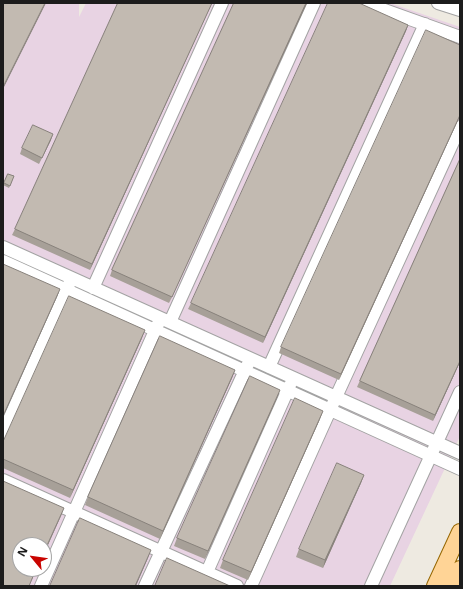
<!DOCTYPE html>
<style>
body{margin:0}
#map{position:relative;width:463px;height:589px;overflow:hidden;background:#eeeae1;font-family:"Open Sans",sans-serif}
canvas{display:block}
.frame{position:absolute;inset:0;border:4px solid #1c1c1c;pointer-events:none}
.north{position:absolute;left:12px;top:537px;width:40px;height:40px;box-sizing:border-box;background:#fff;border:1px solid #a4a4a4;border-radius:50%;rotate:299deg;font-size:11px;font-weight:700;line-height:16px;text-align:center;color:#1c1c1c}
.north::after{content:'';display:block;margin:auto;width:14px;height:18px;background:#c90400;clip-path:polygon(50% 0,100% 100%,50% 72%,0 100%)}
</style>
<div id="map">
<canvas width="463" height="589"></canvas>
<div class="frame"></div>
<div class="north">N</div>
</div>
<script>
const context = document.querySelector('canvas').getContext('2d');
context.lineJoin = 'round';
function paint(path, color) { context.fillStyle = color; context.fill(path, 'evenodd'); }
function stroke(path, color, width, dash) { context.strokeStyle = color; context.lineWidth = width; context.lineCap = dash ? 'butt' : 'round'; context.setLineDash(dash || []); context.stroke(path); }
const industrial = new Path2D(`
 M3 3H79V17L86 3H390L460 27V436L390 586H3ZM20 545H44V569H20Z`);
const minor = new Path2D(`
 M365 3 460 37
 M438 3 460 10
 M3 247 460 453
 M3 261 460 469
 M93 288 222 3
 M170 322 314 3
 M269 367 425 24
 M3 433 70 282
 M3 480 237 586
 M207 572 290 385
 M41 586 158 324
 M145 586 248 364
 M251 586 336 397 460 127
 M371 586 460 392`);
const major = new Path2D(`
 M435 586 460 532
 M452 586 460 569`);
const wall = new Path2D(`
 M118 3H212L90 270 12 235 15 229Z
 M234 3H307L169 303 110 276 112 270Z
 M408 25 406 31 263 343 188 309 191 303Z
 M460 45V116L339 380 279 353 281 347Z
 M51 140 39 164 20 154 22 148Z
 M460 159V362L433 421 357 387Z
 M8 174 14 176 9 188 3 185Z
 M142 338 70 498 3 468V442Z
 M235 370 232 378 160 539 85 505 88 497Z
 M277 398 205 559 174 546 177 538Z
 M320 419 248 580 220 568 223 560Z
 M364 475 361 483 323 568 296 557 299 549Z`);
const shadedWall = new Path2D(`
 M45 3H46L3 89V87Z
 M212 3 90 270 92 264Z
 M306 3H307L169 303 172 297Z
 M408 25 406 31 263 343 265 337Z
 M460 115V116L339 380 341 374Z
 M53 134 51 140 39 164 42 158Z
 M60 289 57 297 3 417V416Z
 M145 330 142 338 70 498 73 490Z
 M460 361V362L433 421 435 415Z
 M235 370 232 378 160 539 163 531Z
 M280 390 277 398 205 559 208 551Z
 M323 411 320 419 248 580 251 572Z
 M364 475 361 483 323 568 325 560Z
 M64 508 61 516 44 554V552Z
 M151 550 148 558 136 586H135Z
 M36 569H37L29 586Z`);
const building = new Path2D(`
 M3 3H45L3 87Z
 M118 3H212L92 264 15 229Z
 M234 3H306L172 297 112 270Z
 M328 3H359L408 25 265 337 191 303Z
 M426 30 460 45V115L341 374 281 347Z
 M33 125 53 134 42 158 22 148Z
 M460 159V361L435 415 360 381Z
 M8 174 14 176 10 186 4 183Z
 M3 264 60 289 3 416Z
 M69 296 145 330 73 490 3 459V442Z
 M160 336 235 370 163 531 88 497Z
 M250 376 280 390 208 551 177 538Z
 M295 398 323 411 251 572 223 560Z
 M337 463 364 475 325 560 299 549Z
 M3 481 64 508 44 552V545H20V569H36L29 586H3Z
 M80 518 151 550 135 586H50Z
 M167 558 230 586H155Z`);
paint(industrial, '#e8d3e3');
stroke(minor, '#a3a3a3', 14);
stroke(major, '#956600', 18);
stroke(minor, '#fff', 12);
stroke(major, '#ffd496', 16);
paint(wall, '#a7a098');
paint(shadedWall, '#88827c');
paint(building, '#c2bab1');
stroke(building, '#88827c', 1);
</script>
